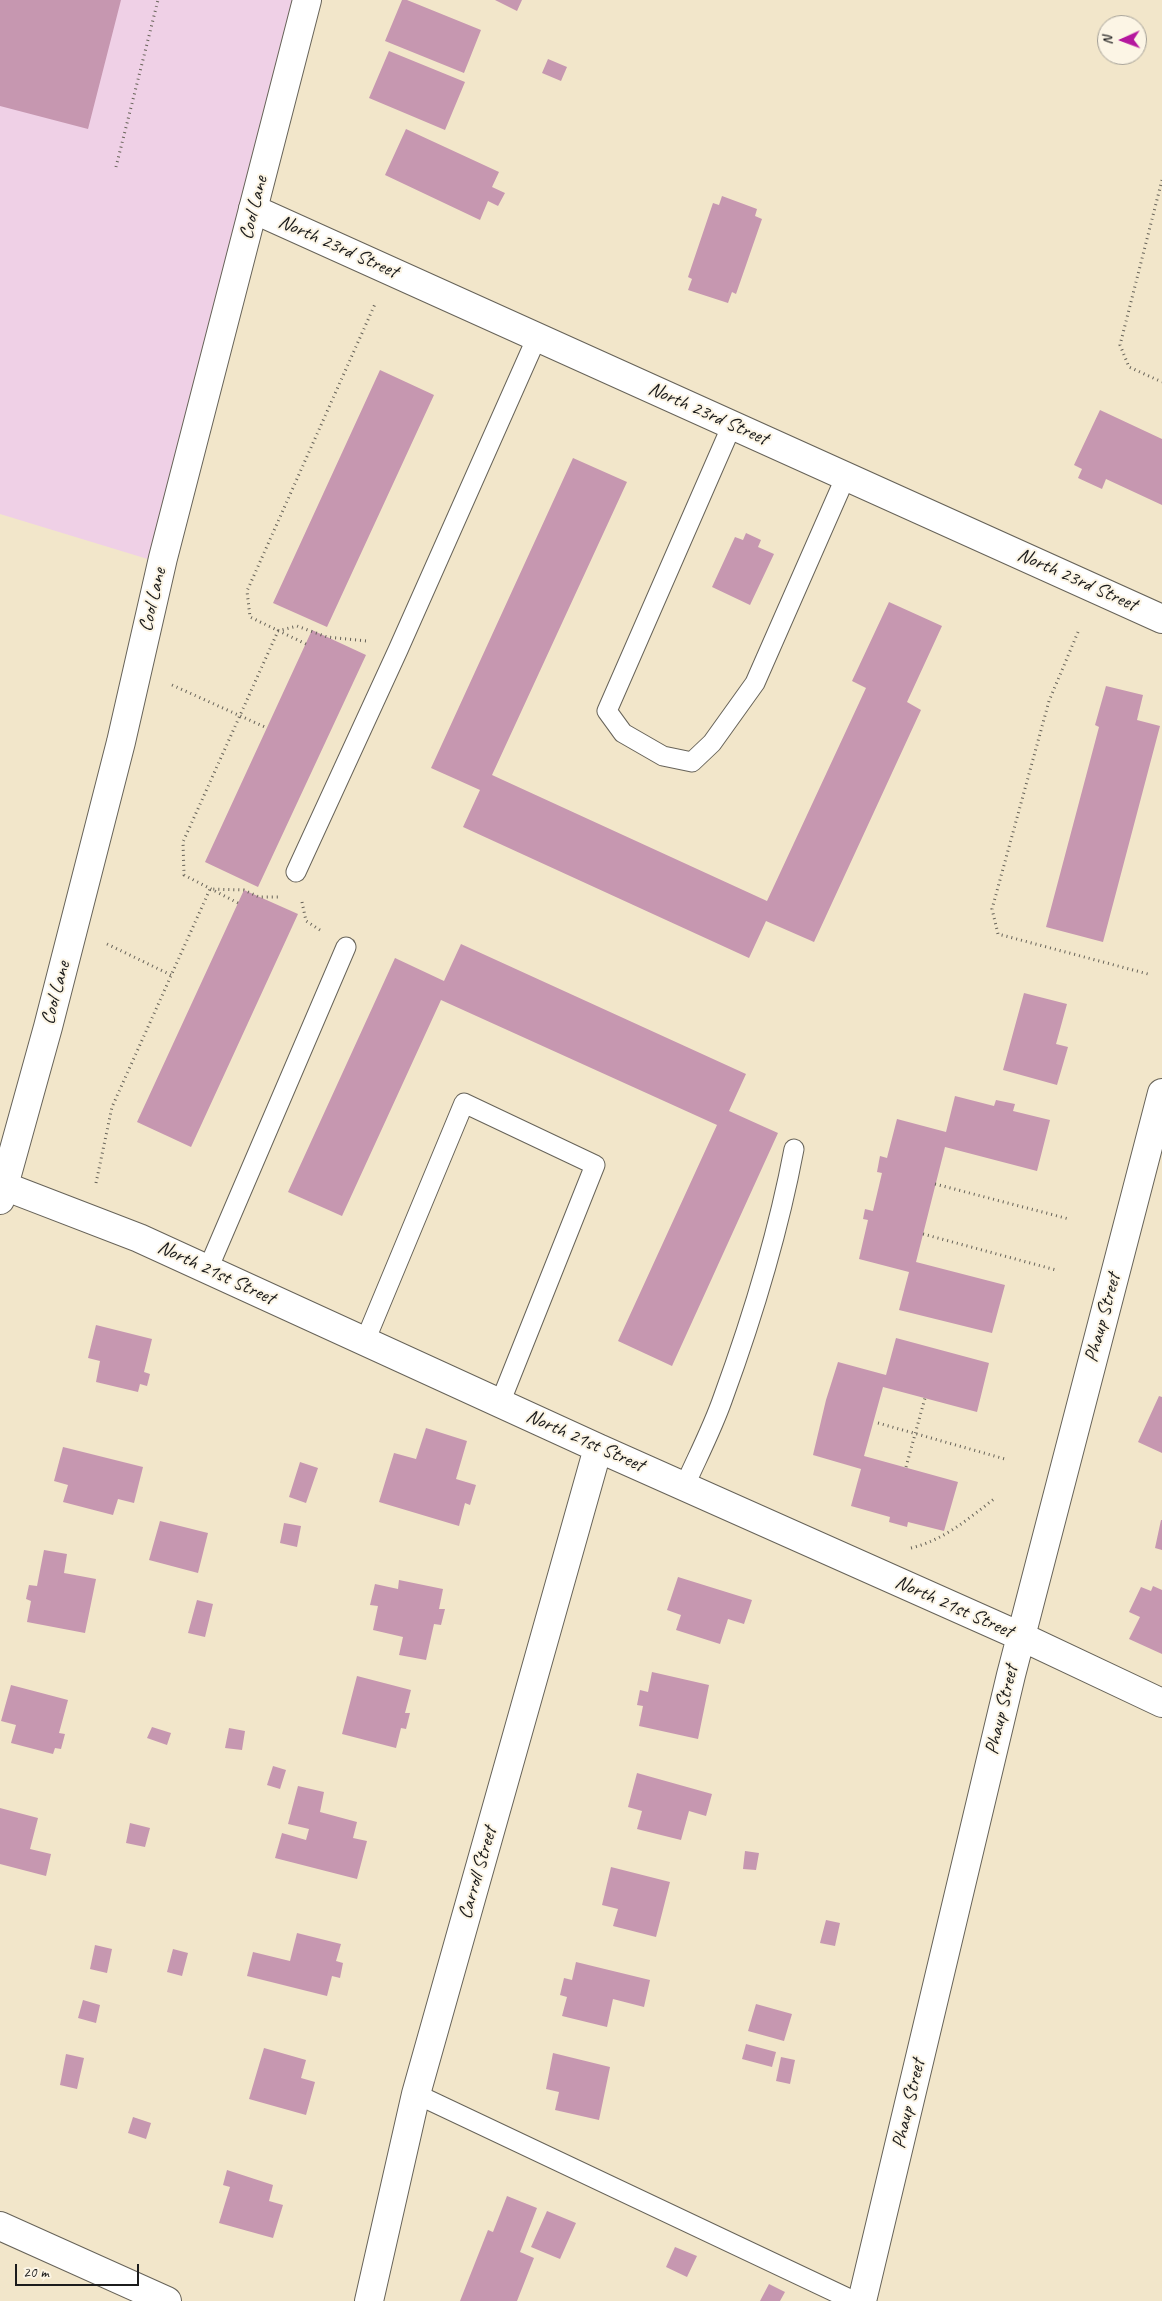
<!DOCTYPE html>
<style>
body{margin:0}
#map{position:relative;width:1162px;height:2301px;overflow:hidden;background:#f2e6ca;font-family:Caveat,sans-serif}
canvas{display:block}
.north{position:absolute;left:1097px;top:15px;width:50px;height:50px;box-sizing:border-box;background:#fcf5e5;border:1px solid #a29e95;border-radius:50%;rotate:268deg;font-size:14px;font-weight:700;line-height:20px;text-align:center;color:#1c1c1c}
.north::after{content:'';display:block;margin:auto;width:18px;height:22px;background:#b5179e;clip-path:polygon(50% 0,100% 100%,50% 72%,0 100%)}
.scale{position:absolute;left:15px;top:2264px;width:124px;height:22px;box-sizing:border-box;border:2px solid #1c1c1c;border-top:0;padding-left:6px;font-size:15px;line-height:18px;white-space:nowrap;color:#1c1c1c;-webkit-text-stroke:4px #fcf5e5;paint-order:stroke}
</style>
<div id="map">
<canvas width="1162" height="2301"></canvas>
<div class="north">N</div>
<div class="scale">20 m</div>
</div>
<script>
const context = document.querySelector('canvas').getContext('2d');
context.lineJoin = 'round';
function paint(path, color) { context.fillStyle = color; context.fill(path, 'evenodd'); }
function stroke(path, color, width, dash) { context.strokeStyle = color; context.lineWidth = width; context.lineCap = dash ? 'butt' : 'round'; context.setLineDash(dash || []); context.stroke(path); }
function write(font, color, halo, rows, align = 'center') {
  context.font = font + ' Caveat,sans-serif'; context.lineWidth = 4; context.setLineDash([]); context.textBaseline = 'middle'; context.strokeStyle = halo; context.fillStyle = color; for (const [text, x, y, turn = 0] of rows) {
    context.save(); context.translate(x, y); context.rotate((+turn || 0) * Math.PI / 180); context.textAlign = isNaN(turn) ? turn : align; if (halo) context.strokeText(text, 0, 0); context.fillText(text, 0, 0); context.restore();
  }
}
const built = new Path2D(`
 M0 0H308L164 564 0 514Z`);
const building = new Path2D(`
 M0 0H121L88 129 0 106Z
 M402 0H407L481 30 464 73 385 41Z
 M495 0H522L517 11Z
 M389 51 465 82 445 130 369 98Z
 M548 59 567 67 561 81 542 73Z
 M406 129 499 172 492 187 505 193 498 206 488 201 480 220 385 175Z
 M722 196 757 209 755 216 762 219 736 294 732 292 728 303 688 290 692 279 688 277 713 203 719 205Z
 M380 370 434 395 327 627 273 603Z
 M1100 410 1162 439V505L1106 479 1102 489 1078 478 1082 469 1074 465Z
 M573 458 627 482 492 775 767 901 866 688 852 681 889 602 942 626 907 702 921 710 814 942 766 921 749 958 463 827 480 790 431 768Z
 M746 533 761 540 758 547 774 554 750 605 712 587 735 537 743 540Z
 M312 630 366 655 258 887 205 862Z
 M1106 686 1143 695 1137 720 1160 726 1103 942 1046 927 1099 727 1095 725Z
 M244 890 298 914 191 1147 137 1122Z
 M461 944 746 1074 729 1111 778 1133 672 1366 618 1341 717 1125 441 1000 342 1216 288 1192 395 958 444 981Z
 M1024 993 1067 1004 1056 1044 1068 1047 1057 1085 1003 1070Z
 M955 1096 994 1106 996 1100 1015 1104 1013 1111 1050 1120 1037 1171 945 1147 916 1262 1005 1285 992 1333 899 1310 909 1272 859 1259 868 1220 863 1219 865 1209 873 1211 882 1173 877 1172 880 1156 887 1158 897 1119 946 1132Z
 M96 1325 152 1339 144 1372 150 1374 147 1386 140 1384 138 1392 96 1382 100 1361 88 1358Z
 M896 1338 989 1363 977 1412 883 1387 864 1456 958 1482 944 1531 908 1522 907 1527 889 1522 890 1517 851 1506 861 1469 813 1455 826 1400 838 1362 886 1375Z
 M1159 1396 1162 1397V1453L1138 1442Z
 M426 1428 467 1441 456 1479 476 1485 470 1505 465 1503 459 1526 379 1502 394 1453 416 1459Z
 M63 1447 143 1467 134 1503 118 1499 113 1515 63 1502 68 1485 54 1481Z
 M300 1462 318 1468 306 1503 289 1497Z
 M1161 1520H1162V1550L1155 1548Z
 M160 1521 208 1533 198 1573 149 1560Z
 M284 1523 301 1526 297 1547 280 1543Z
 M44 1550 67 1554 64 1573 96 1579 85 1633 27 1622 31 1601 26 1599 29 1585 37 1586Z
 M678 1577 752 1600 744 1624 728 1619 720 1644 676 1630 681 1615 667 1610Z
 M399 1580 443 1589 439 1609H445L441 1625 434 1624 426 1660 399 1655 403 1637 373 1630 378 1606 370 1605 375 1584 398 1589Z
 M1153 1586 1162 1590V1654L1129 1639 1140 1617 1129 1612 1141 1587 1151 1591Z
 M197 1600 213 1604 205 1637 188 1633Z
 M652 1672 709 1685 698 1739 639 1726 643 1706 637 1705 640 1690 648 1692Z
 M357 1676 411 1690 405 1713H410L406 1729 401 1728 396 1748 342 1734Z
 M11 1685 68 1700 59 1733 65 1734 61 1749 55 1748 53 1754 11 1743 16 1725 1 1721Z
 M152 1727 171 1733 167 1745 147 1738Z
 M229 1728 245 1731 242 1750 225 1748Z
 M273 1766 286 1770 280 1789 267 1785Z
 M637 1773 712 1794 706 1816 689 1811 681 1840 637 1829 642 1811 628 1807Z
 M298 1786 324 1792 320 1812 357 1822 353 1838 367 1841 357 1879 275 1858 282 1833 306 1840 309 1829 288 1824Z
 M0 1808 38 1818 30 1849 51 1854 46 1876 0 1864Z
 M130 1823 150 1828 145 1847 126 1843Z
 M745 1851 759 1853 756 1870 743 1869Z
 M611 1867 670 1882 656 1937 613 1926 618 1909 602 1905Z
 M826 1920 840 1923 835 1946 820 1943Z
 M297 1933 341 1944 336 1961 343 1963 340 1978 332 1976 327 1996 247 1976 253 1952 290 1961Z
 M95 1945 112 1949 107 1973 90 1969Z
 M173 1949 188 1953 182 1976 167 1972Z
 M576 1962 650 1980 644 2007 613 1999 607 2027 562 2016 567 1997 560 1995 564 1978 572 1980Z
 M83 2000 100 2005 96 2023 78 2018Z
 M756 2004 792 2014 784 2041 748 2031Z
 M746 2044 776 2052 772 2067 742 2059Z
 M264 2048 306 2060 301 2078 315 2082 306 2115 249 2099Z
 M553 2053 610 2067 599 2120 555 2110 559 2092 546 2089Z
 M66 2054 84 2058 77 2089 60 2085Z
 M781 2057 795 2060 790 2084 776 2081Z
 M133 2117 151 2123 146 2139 128 2133Z
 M227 2170 273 2185 269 2201 283 2205 273 2238 219 2223 230 2187 223 2185Z
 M507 2196 537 2208 520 2252 534 2258 517 2301H460L488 2230 493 2232Z
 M547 2211 576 2223 560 2259 531 2247Z
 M675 2247 697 2256 687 2277 666 2267Z
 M769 2284 785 2292 780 2301H760Z`);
const path = new Path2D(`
 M116 167 158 0
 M1162 180 1120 345 1129 367 1162 382
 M1078 632 1049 701 992 909 998 934 1148 974
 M306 644 250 617 247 591 375 304
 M172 685 267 728
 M302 902 306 921 320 930
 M238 903 184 875 183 842 278 631 297 626 327 637 367 641
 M107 944 171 975
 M96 1183 112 1107 210 889 244 890 259 897H278
 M935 1184 1069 1219
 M923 1234 1056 1270
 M878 1423 1005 1459
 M906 1467 925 1398
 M911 1548C944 1540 968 1519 994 1499`);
const service = new Path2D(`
 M732 425 607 711 623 733 663 756 692 762 712 743 755 683 846 476
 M296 872 398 650 537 337
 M208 1269 346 947
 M365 1341 464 1103 595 1165 500 1403
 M685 1485C698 1456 713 1427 723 1398 753 1316 778 1234 794 1149
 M416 2094 854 2301`);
const minor = new Path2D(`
 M253 209 1162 619
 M4 1186 139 1238 598 1448 1020 1636 1162 1703
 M0 2226 167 2301
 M369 2301 416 2094 598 1448
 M862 2301 1011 1675 1162 1093`);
const tertiary = new Path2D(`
 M0 1200 48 1027 121 742 163 558 307 0`);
const streetNames = [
 ["Cool Lane",254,208,-76],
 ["North 23rd Street",338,247,24],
 ["North 23rd Street",708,414,24],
 ["North 23rd Street",1077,580,24],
 ["Cool Lane",153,600,-77],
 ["Cool Lane",56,993,-75],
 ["North 21st Street",216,1273,25],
 ["Phaup Street",1103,1318,-75],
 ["North 21st Street",585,1441,24],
 ["North 21st Street",954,1607,24],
 ["Phaup Street",1002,1710,-77],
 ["Carroll Street",478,1873,-74],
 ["Phaup Street",909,2104,-77]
];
paint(built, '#efd0e6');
paint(building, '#c697b0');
stroke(service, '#676359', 21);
stroke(minor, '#676359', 30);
stroke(tertiary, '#676359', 30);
stroke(path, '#676359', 3, [1, 4]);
stroke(service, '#fff', 19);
stroke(minor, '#fff', 28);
stroke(tertiary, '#fff', 28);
write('20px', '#1c1c1c', '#fcf5e5', streetNames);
</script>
